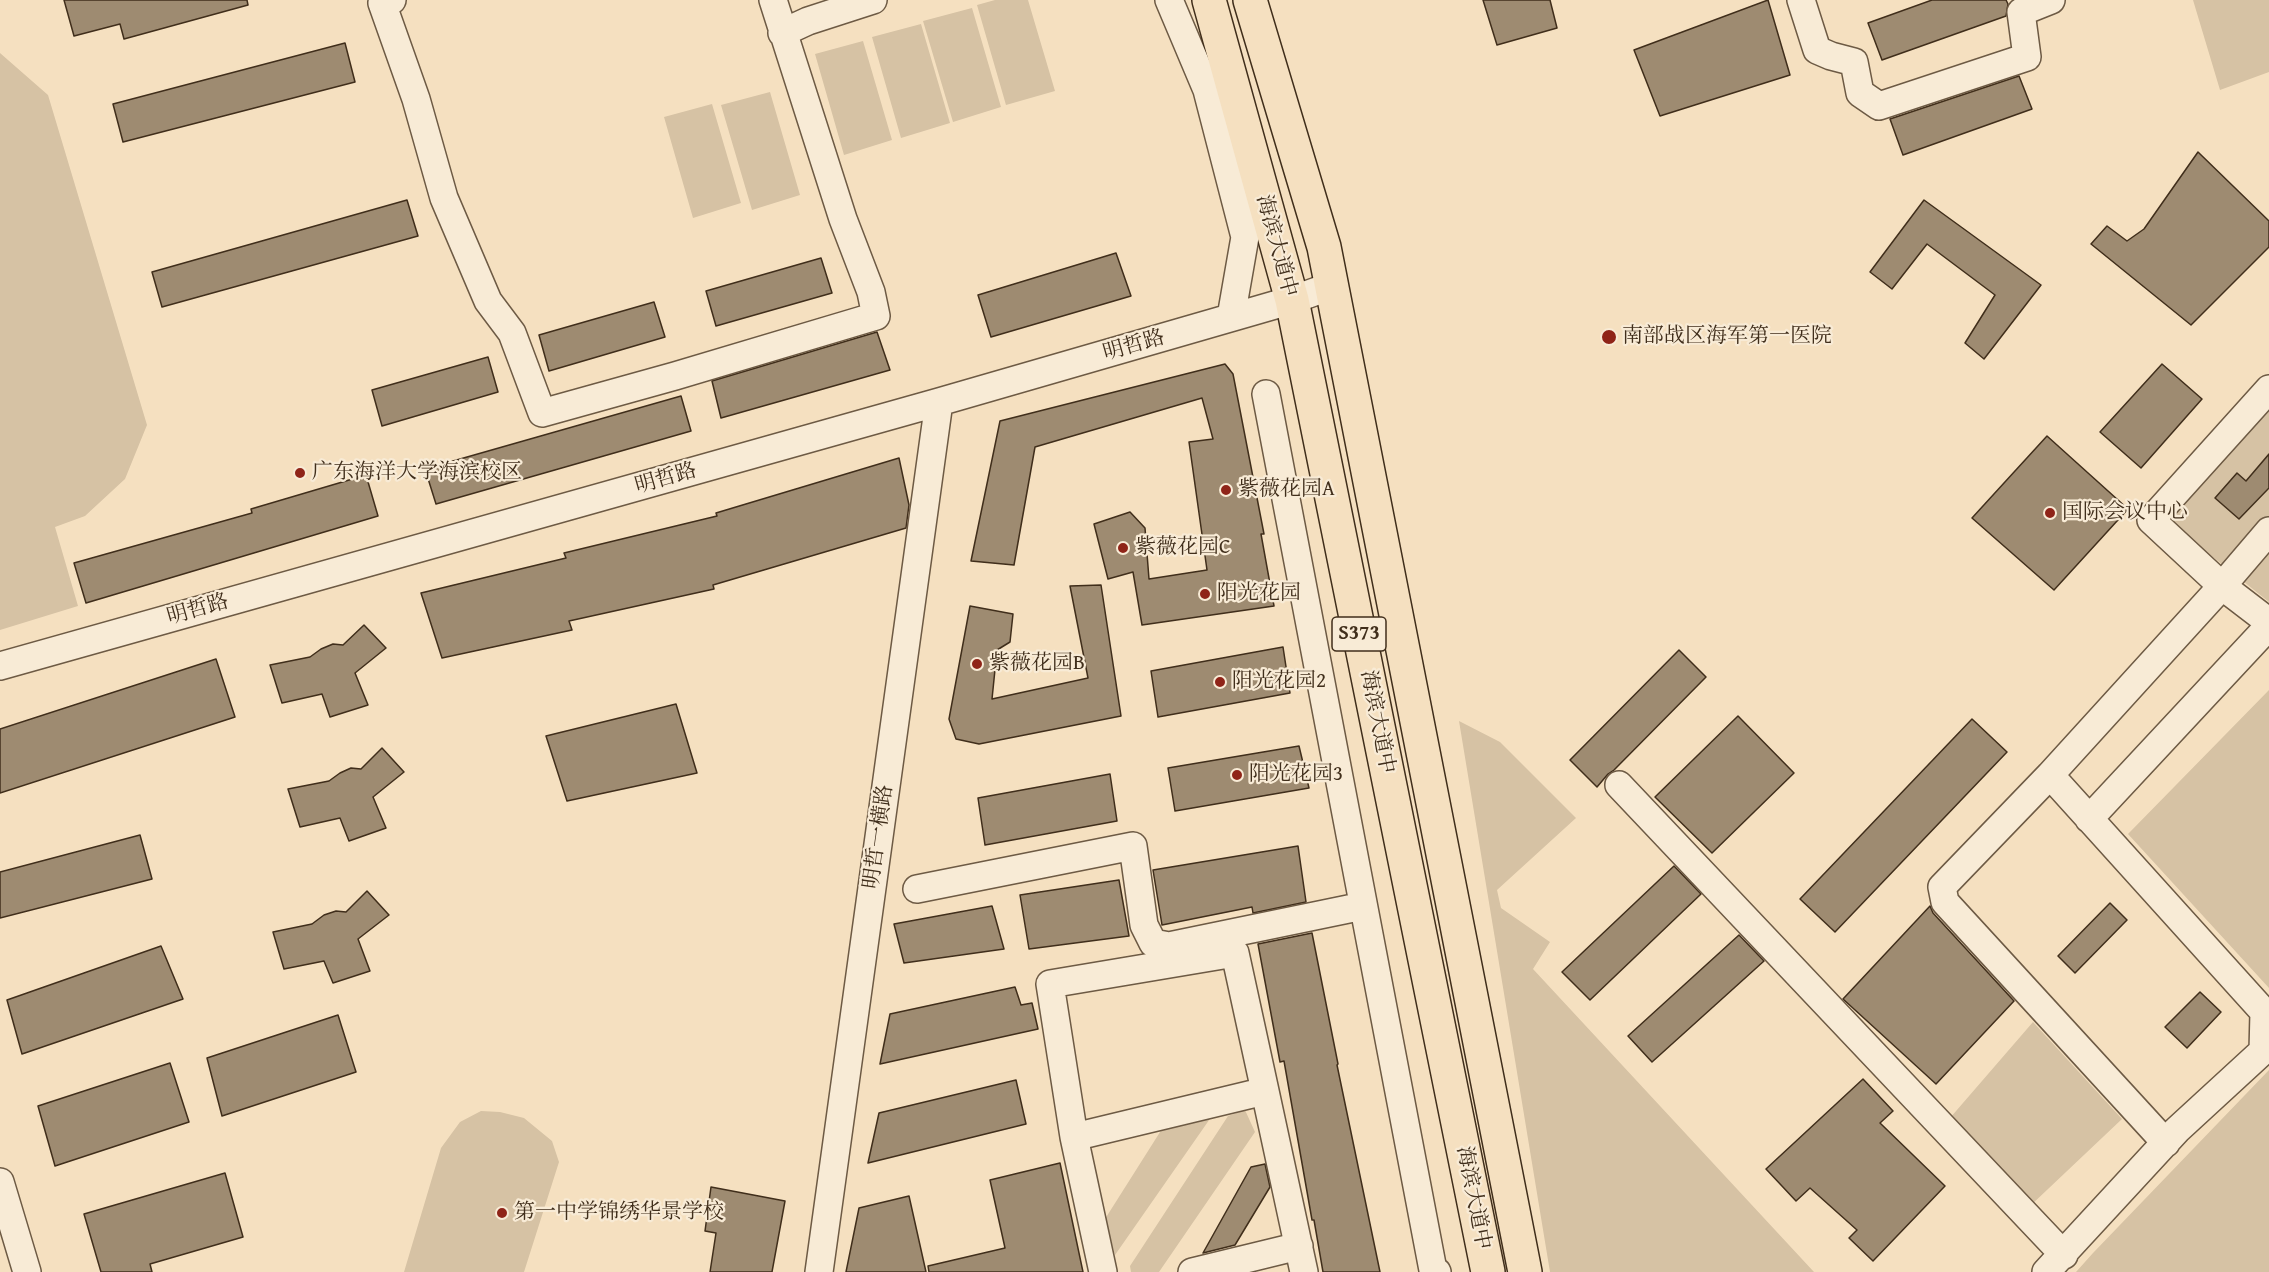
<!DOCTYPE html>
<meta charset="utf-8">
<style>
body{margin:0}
canvas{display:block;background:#f5e0c0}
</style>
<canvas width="2269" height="1272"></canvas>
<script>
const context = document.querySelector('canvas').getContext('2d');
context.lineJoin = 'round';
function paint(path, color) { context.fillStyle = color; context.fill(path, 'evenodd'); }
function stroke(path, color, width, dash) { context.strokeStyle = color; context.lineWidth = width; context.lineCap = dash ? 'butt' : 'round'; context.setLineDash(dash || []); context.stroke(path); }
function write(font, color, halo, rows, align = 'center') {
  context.font = font + ' "Gentium Book Plus","Noto Serif SC",serif'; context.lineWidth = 4.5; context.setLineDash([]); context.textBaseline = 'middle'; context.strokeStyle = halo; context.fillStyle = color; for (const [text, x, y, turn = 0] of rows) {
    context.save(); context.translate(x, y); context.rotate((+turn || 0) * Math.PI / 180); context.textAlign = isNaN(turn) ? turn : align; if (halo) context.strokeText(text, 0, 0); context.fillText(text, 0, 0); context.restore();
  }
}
const green = new Path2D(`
 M995 0H1028L1055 91 1006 105 977 5Z
 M2193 0H2269V72L2220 90Z
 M972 8 1001 107 953 122 923 21Z
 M921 24 950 123 901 138 872 37Z
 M863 41 892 140 844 155 815 54Z
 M0 53 48 95 147 425 125 479 85 516 55 527 78 606 0 630Z
 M770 92 800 195 752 210 721 105Z
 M712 104 741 203 693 218 664 117Z
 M2269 397V602L2163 517Z
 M2269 690V988L2128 834Z
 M1459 721 1500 742 1576 818 1497 890 1501 908 1550 942 1533 969 1814 1272H1550Z
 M2033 1022 2122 1119 2029 1207 1950 1118Z
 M2269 1070V1272H2076L2093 1253Z
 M1245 1110 1255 1132 1159 1272H1131L1130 1266 1228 1116Z
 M481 1111 500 1112 524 1118 552 1141 559 1162 524 1272H404L441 1148 460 1122Z
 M1214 1113 1115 1255 1105 1219 1167 1121Z`);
const building = new Path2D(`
 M64 0H247L248 5 124 39 120 24 74 36Z
 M1483 0H1550L1557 28 1497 45Z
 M1768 0 1790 75 1660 116 1634 50Z
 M1932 0H2006L2008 4 2006 16 1882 60 1868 23Z
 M345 43 355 82 123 142 113 104Z
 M2019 76 2032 109 1903 155 1890 119Z
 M2198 152 2269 221V247L2191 325 2091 244 2107 226 2127 241 2144 229Z
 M407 200 418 236 162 307 152 272Z
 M1924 200 2041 285 1984 359 1965 343 1995 295 1927 244 1892 289 1870 272Z
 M1116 253 1131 296 991 337 978 295Z
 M821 258 832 293 716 326 706 291Z
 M654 302 665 337 549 371 539 335Z
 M877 332 890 370 721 418 712 381Z
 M488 357 498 392 382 426 372 390Z
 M1225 364 1233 374 1264 534H1261L1274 606 1142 625 1133 572 1108 579 1094 524 1130 512 1145 528 1149 579 1207 570 1189 442 1213 439 1202 398 1035 447 1014 565 971 561 1000 421Z
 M2162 364 2202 399 2141 468 2100 432Z
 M681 396 691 431 436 504 425 469Z
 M2047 436 2128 509 2054 590 1972 518Z
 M2269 454V488L2239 519 2215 498 2237 473 2246 481Z
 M899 458 909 505 906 528 713 585 714 589 569 621 572 630 442 658 421 593 566 558 564 553 717 516 716 513Z
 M366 475 378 516 86 603 74 563 252 513 251 509Z
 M1101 585 1121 716 979 744 956 739 949 719 970 606 1013 614 1010 642 997 650 992 699 1088 678 1070 586Z
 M364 625 386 648 355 673 368 705 330 717 322 694 282 703 270 665 310 657 321 649 333 644 343 645Z
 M1283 647 1290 693 1158 717 1151 671Z
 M1679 650 1706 677 1614 770 1608 774 1597 787 1570 760Z
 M216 659 235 717 0 793V729Z
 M676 704 697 773 567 801 546 736Z
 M1738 716 1794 773 1712 853 1655 797Z
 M1972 719 2007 752 1835 932 1800 899Z
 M1299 746 1309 788 1175 811 1168 768Z
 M382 748 404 772 373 797 386 828 349 841 340 818 300 827 288 789 329 781 340 773 351 768 361 769Z
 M1110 774 1117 821 985 845 978 798Z
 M140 835 152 879 0 918V872Z
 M1298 846 1306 902 1253 913 1252 907 1162 925 1153 870Z
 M1674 866 1701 894 1590 1000 1562 972Z
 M1119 880 1129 936 1029 949 1020 895Z
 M367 891 389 915 358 939 370 971 333 983 324 961 284 969 273 932 312 924 324 915 336 911 346 912Z
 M2110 903 2127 920 2075 973 2058 956Z
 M992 906 1004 949 904 963 894 924Z
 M1930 906 1933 913 2014 1001 1936 1084 1843 999Z
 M1312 933 1338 1064 1337 1065 1380 1272H1323L1314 1220H1312L1284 1061 1280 1062 1258 944Z
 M1739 935 1764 961 1652 1062 1628 1036Z
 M161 946 183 999 22 1054 7 1000Z
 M1015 987 1021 1005 1032 1003 1038 1029 880 1064 890 1014Z
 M2200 992 2221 1012 2187 1048 2165 1027Z
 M338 1015 356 1072 222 1116 207 1058Z
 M170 1063 189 1122 55 1166 38 1106Z
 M1863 1079 1893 1111 1880 1123 1945 1186 1873 1261 1849 1238 1857 1230 1810 1188 1796 1201 1766 1169Z
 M1016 1080 1026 1124 868 1163 879 1113Z
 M1060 1163 1083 1272H929L928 1266 1005 1248 990 1180Z
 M1265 1164 1270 1187 1235 1245 1203 1253 1251 1167Z
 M225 1173 243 1237 150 1264 152 1272H101L84 1214Z
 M711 1187 785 1201 772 1272H710L716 1233 705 1231Z
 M909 1196 926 1272H846L859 1208Z`);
const minor = new Path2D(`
 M392 0 382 3 416 99 444 198 488 301 512 333 542 413 675 376 876 316 871 292 843 219 773 0
 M1169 0 1207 90 1245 237 1231 317
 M1801 0 1817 50 1831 56 1854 62 1860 93 1879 106 2027 57 2021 12 2051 0
 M782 33 808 21 873 0
 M1266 394 1433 1270 1437 1272
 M2269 531 2222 586 2269 622
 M0 666 939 402 1292 300 1331 286
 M2050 775 1942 887 1945 902 2166 1143
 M1619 785 2064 1255
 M2089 819 2269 626
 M917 889 1133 846 1144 925 1153 943 1169 946 1363 906
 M1074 1137 1050 984 1235 953 1265 1091
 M0 1182 27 1272
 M819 1272 939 402
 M1103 1272 1074 1137 1265 1091 1304 1272
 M1192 1272 1299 1246
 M2046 1272 2177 1130 2263 1051 2264 1012 2050 775 2222 586 2151 520 2269 389`);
const major = new Path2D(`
 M1209 0 1292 300 1488 1272
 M1250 0 1324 247 1525 1272`);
const markers = [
 [1609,337,8,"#8f2418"],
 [300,473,6,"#8f2418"],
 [1226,490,6,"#8f2418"],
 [2050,513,6,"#8f2418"],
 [1123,548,6,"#8f2418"],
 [1205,594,6,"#8f2418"],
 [977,664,6,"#8f2418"],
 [1220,682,6,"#8f2418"],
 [1237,775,6,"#8f2418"],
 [502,1213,6,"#8f2418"]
];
const shields = [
 [1359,634,54]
];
const shieldNames = [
 ["S373",1359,634]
];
const streetNames = [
 ["海滨大道中",1276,246,75],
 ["明哲路",1134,346,-16],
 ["明哲路",666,479,-16],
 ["明哲路",198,610,-16],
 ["海滨大道中",1377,722,79],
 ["明哲一横路",879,837,-82],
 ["海滨大道中",1473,1198,79]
];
const poiNames = [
 ["南部战区海军第一医院",1622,337],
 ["广东海洋大学海滨校区",312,473],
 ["紫薇花园A",1238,490],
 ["国际会议中心",2062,513],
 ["紫薇花园C",1135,548],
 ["阳光花园",1217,594],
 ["紫薇花园B",989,664],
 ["阳光花园2",1232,682],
 ["阳光花园3",1249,775],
 ["第一中学锦绣华景学校",514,1213]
];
paint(green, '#d6c2a4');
paint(building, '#9e8b71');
stroke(building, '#402e1b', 1.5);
stroke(minor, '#6d5a44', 30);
stroke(major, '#402e1b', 36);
stroke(minor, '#f8ebd6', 27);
stroke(major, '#f5e0c0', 33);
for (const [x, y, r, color] of markers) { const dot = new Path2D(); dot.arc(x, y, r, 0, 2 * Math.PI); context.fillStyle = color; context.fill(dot); stroke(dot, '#f8ebd6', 2); }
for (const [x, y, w] of shields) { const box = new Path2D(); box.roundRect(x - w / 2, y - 17, w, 34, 4.5); context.fillStyle = '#f8ebd6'; context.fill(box); stroke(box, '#402e1b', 1.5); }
write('bold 20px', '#402e1b', null, shieldNames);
write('21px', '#402e1b', '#f8ebd6', streetNames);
write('21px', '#402e1b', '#f8ebd6', poiNames, 'left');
</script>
